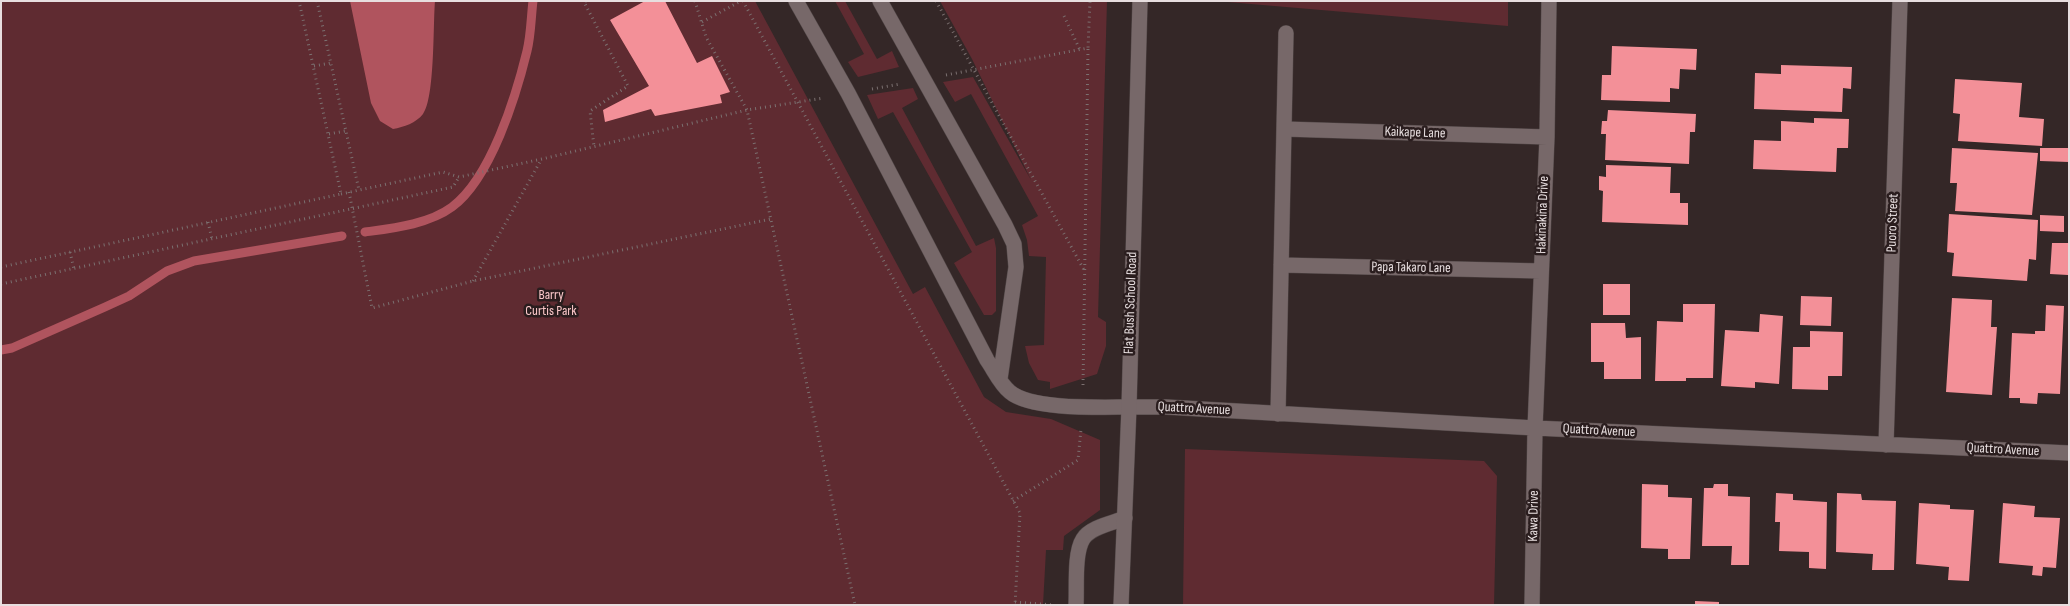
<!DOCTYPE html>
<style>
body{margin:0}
#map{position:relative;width:2070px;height:606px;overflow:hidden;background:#342727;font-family:"Sofia Sans Condensed",sans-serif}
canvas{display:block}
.frame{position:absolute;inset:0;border:2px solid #e7dedf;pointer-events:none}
</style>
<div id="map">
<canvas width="2070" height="606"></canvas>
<div class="frame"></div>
</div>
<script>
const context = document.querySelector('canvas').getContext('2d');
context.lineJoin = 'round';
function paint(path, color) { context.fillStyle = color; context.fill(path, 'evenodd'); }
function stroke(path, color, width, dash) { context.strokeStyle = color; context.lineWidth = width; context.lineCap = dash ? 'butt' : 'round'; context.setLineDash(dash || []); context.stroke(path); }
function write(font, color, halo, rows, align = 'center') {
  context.font = font + ' "Sofia Sans Condensed",sans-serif'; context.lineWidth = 5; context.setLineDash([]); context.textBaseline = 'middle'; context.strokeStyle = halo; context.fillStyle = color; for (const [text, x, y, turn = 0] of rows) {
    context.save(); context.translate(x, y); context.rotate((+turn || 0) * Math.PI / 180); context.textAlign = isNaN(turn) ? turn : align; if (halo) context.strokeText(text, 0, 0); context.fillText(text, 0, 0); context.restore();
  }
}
const green = new Path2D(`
 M1 1H755L913 294 925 287 984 397 1006 412 1051 419 1100 440V510L1064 536 1063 550H1046L1043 605H1Z
 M835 1H845L877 59 892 51 899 67 858 77 848 62 864 54Z
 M940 1H1107L1098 317 1106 322V346L1097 374 1050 389V382L1038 380 1029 363 1025 346 1044 345 1046 257 1029 256 1027 240 1022 225 1038 216 971 94 955 102 943 82 973 77 1031 180 972 59Z
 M1216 1H1508V26Z
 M913 88 918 99 902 108 976 246 994 238 996 248V311L992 315H984L954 263 972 252 893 112 878 119 867 95Z
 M1185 449 1484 461 1497 476 1494 605H1183Z`);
const water = new Path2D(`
 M350 1H435C433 24 435 98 423 114 416 123 404 127 393 129L380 121 371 103Z`);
const stream = new Path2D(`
 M365 232C394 228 429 224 452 207 491 178 516 96 527 51 531 35 531 17 533 1
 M1 350 12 348 105 307 129 296 167 271 194 261 342 236`);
const building = new Path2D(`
 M645 1H665L697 63 712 56 730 92 720 95 722 103 655 116 651 109 605 122 603 110 649 86 610 20Z
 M1612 46 1697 49 1696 70 1680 69 1679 89 1670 88V102L1601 100 1602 75H1611Z
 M1781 65 1852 67 1851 89 1843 88 1842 112 1754 109 1755 73 1781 74Z
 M1955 79 2022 83 2019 117 2044 119 2042 146 1958 141 1960 114 1953 113Z
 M1608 110 1696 114 1695 132H1690L1689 164 1605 160 1606 134H1601L1602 121H1607Z
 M1814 118 1849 119 1848 148H1837L1836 172 1753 169 1754 140 1781 141V121L1814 123Z
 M1952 148 2038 153 2032 215 1955 211 1957 183H1950Z
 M2040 148H2069V162L2040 161Z
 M1606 165 1671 167 1670 193H1680V203H1688V225L1602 222 1603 191 1599 190V176L1606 177Z
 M1949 214 2038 220 2036 260 2029 259 2027 281 1952 276 1954 253 1947 252Z
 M2040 215 2064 216V232L2040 231Z
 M2052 243H2069L2068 275 2050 274Z
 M1603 284H1630V315H1603Z
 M1801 296 1832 297 1831 326 1800 325Z
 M1952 298 1992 300 1991 327H1997L1992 395 1946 392Z
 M1683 304H1715L1713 378H1686V381H1655L1657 321 1683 322Z
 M2046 305 2064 306 2060 394 2038 393 2037 404 2020 403V398H2009L2012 333 2035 334V331H2045Z
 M1760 314 1783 316 1779 384 1755 382V388L1721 386 1725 330 1759 332Z
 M1591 323H1625L1626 338 1641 337V379H1604V362H1591Z
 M1810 331 1843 332 1842 376H1828V390L1792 389 1793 347H1810Z
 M1642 484 1668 485V497L1692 498 1690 559H1668V549L1641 548Z
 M1714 484H1728V496L1750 497 1749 565H1731L1732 546H1702L1704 488H1713Z
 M1776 493 1793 494V500L1827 502 1826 569 1809 568V552L1779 551 1780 522H1775Z
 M1837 493 1861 494 1862 500 1896 501 1894 570H1872L1873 554 1836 552Z
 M1919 503 1950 505V509L1974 510 1969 581 1948 580 1949 567 1916 564Z
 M2003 503 2035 506 2034 517 2060 518 2056 568 2043 567 2042 576 2032 575 2033 566 1999 563Z
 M1695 601 1719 602V605H1695Z`);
const path = new Path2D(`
 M317 1 359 190
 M586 1 584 2 628 86 590 111 594 147
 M695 1 706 37 747 110 855 605
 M743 1 1020 513 1015 605
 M936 1 1084 270
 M1064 16 1080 50
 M702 22 741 1
 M314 66 331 63
 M946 75 1088 48 1090 1
 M872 89 900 84
 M329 134 345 131
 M349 192 372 308 473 281 771 219
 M341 194 443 172 459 177 542 159 747 110 824 98
 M208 222 212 239
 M70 252 74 269
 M1 267 341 194 299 1
 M473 281 541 160
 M1 284 453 187 459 177
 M1083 385 1088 48
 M1013 501 1078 460 1081 429
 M1015 602 1053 605`);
const service = new Path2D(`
 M796 1 848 93 987 360C994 370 1000 384 1010 392 1031 410 1101 407 1129 407
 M880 1 1005 225 1014 244 1016 267 1000 379
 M1076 605C1077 587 1074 553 1083 539 1090 527 1113 523 1125 518`);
const minor = new Path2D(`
 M1284 129 1547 137
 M1281 265 1541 271
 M1129 407H1166L1535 428 2069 453
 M1278 414 1286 33
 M1886 445 1900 1
 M1532 605 1535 428 1547 137 1549 1`);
const secondary = new Path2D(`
 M1121 605 1129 407 1140 1`);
const streetNames = [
 ["Kaikape Lane",1415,133,2],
 ["Hakinakina Drive",1543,215,-88],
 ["Puoro Street",1893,223,-88],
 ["Papa Takaro Lane",1411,268,1],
 ["Flat Bush School Road",1131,303,-88],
 ["Quattro Avenue",1194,409,3],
 ["Quattro Avenue",1599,431,3],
 ["Quattro Avenue",2003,450,3],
 ["Kawa Drive",1534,516,-89]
];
const parkNames = [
 ["Barry",551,295],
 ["Curtis Park",551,311]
];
paint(green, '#5f2b31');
paint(water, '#b0545e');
stroke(stream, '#b0545e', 9);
paint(building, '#f39098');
stroke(service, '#504646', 16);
stroke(minor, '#504646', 16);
stroke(secondary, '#504646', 16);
stroke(path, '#7b7070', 3, [1, 4]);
stroke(service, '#776869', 15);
stroke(minor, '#776869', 15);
stroke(secondary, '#776869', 15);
write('14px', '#e7dedf', '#2a1d1e', streetNames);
write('14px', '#fcc8ca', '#2a1d1e', parkNames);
</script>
